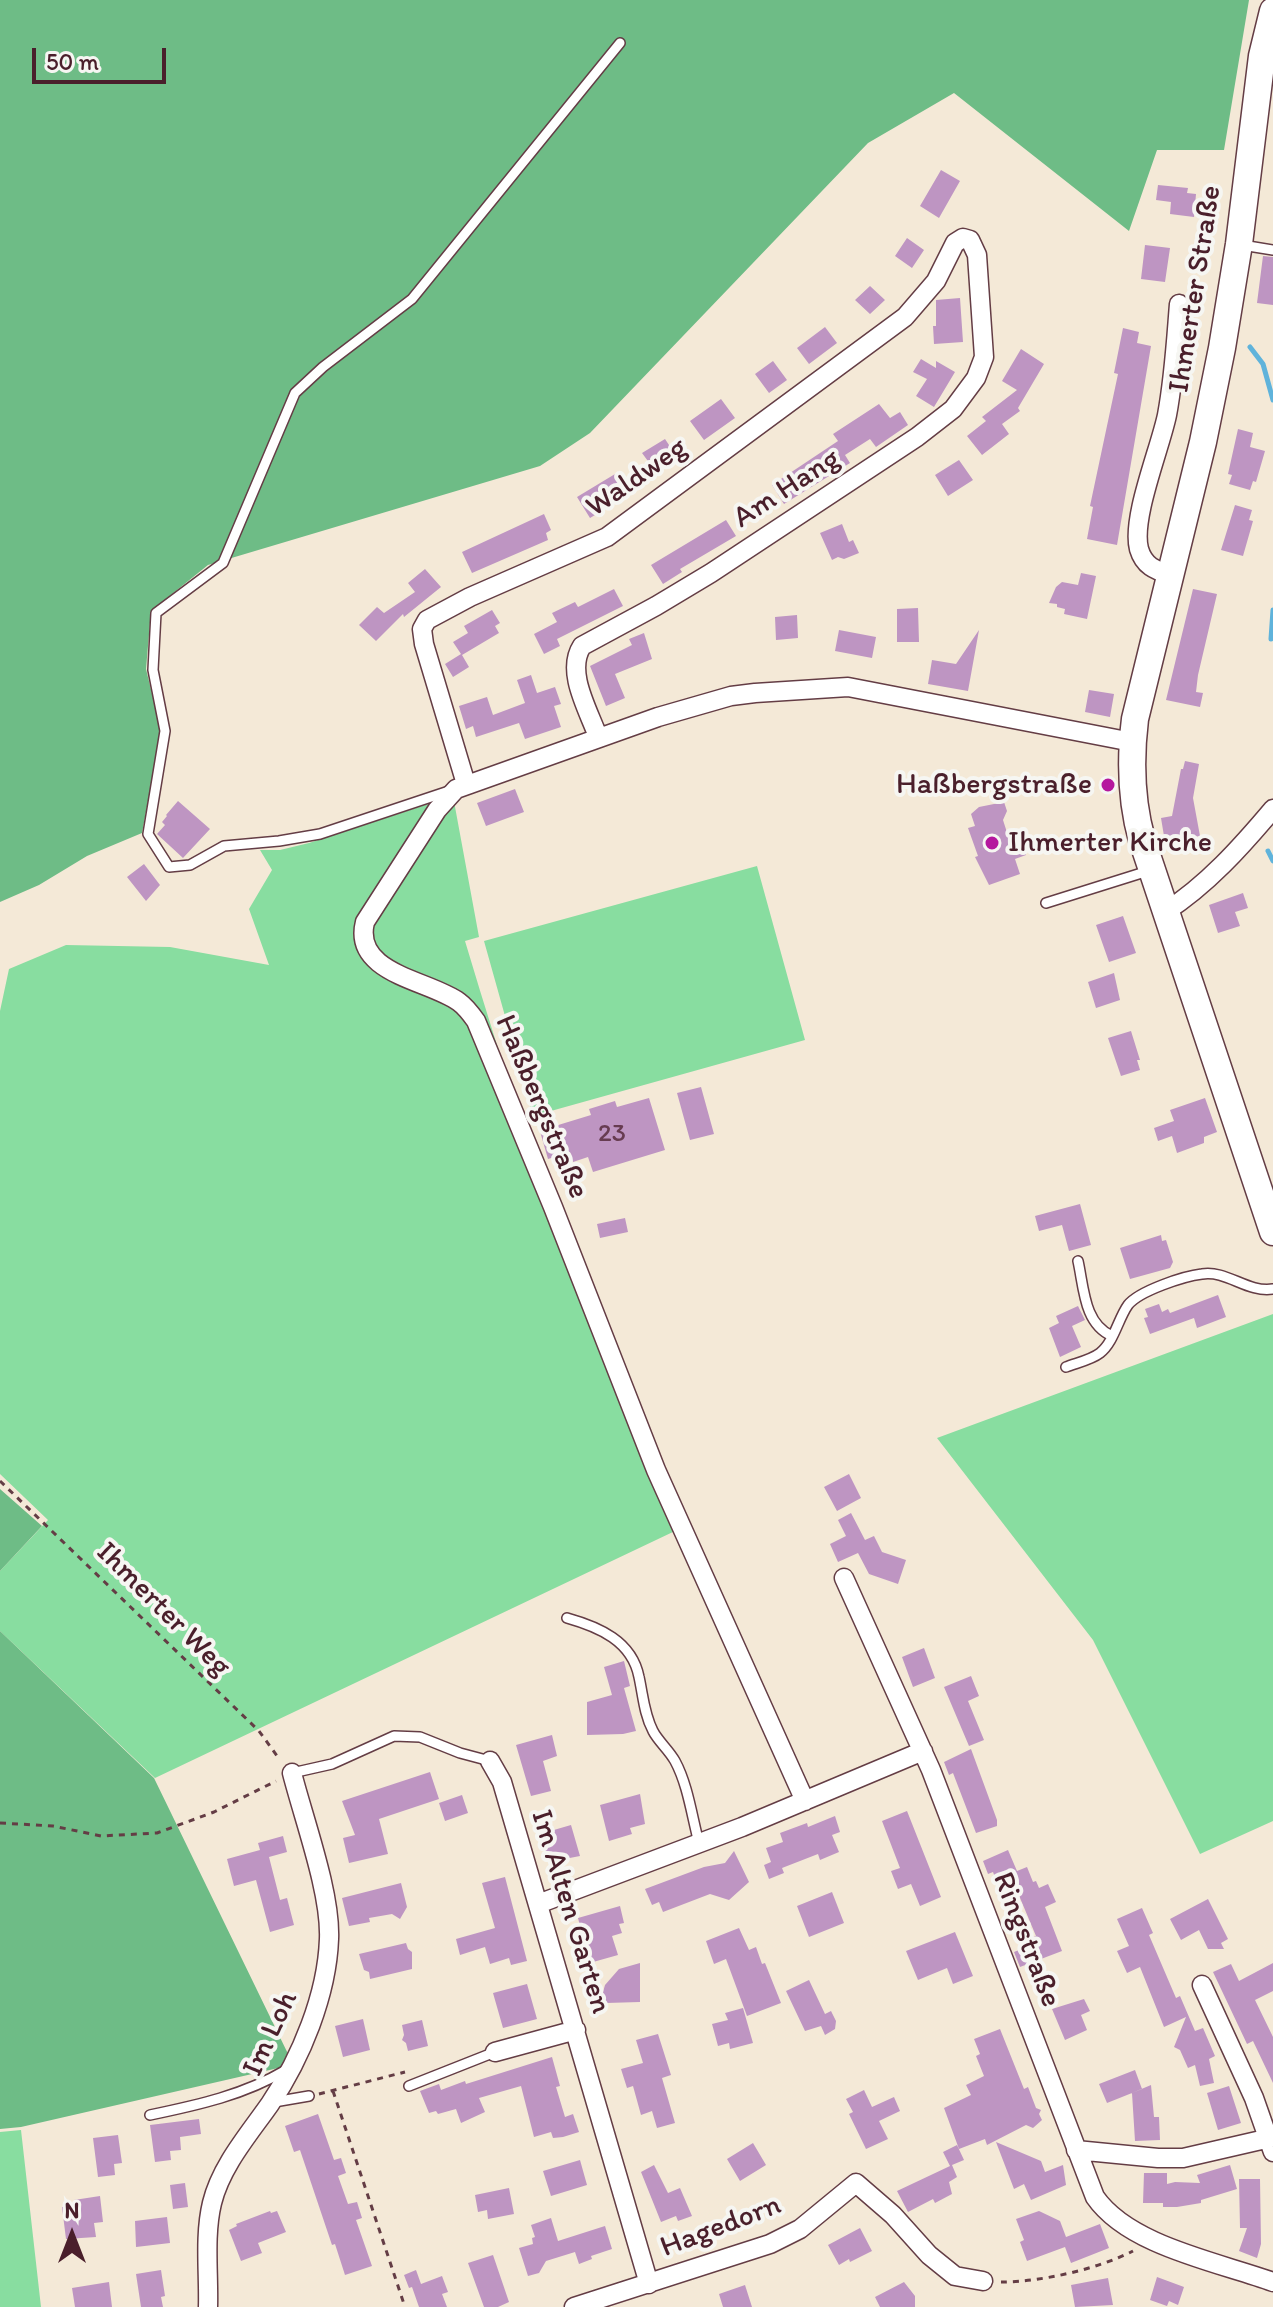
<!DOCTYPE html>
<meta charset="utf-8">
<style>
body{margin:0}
#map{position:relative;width:1273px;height:2307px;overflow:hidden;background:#f4e9d7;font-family:Itim,sans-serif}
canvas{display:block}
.north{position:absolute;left:32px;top:2195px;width:80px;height:80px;-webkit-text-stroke:6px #f6f6f2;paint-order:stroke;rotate:0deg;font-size:22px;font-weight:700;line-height:32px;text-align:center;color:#4a1f2b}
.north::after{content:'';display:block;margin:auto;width:28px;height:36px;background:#4a1f2b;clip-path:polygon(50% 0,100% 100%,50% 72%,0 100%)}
.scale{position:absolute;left:32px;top:48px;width:134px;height:36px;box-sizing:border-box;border:4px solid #4a1f2b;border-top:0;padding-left:10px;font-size:24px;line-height:28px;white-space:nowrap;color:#4a1f2b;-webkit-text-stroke:6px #f6f6f2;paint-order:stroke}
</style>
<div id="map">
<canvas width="1273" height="2307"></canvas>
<div class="north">N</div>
<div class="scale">50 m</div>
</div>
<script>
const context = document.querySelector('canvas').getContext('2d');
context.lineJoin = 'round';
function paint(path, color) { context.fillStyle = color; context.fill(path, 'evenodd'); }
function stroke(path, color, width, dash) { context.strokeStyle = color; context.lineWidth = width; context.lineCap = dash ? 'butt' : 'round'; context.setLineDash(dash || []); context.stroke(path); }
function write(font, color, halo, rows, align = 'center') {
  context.font = font + ' Itim,sans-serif'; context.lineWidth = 8; context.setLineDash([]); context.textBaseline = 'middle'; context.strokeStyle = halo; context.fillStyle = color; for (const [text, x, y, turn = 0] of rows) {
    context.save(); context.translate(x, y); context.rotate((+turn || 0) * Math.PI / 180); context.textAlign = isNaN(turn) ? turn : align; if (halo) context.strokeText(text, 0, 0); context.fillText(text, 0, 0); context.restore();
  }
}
const green = new Path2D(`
 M453 796 479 937 465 941C504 1072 547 1200 594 1328 619 1397 643 1465 675 1531L155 1778 0 1631V1571L48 1520 0 1474V1011L9 969 66 945 170 947 269 965 249 909 272 870 260 850H280L309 843Z
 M757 866 805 1040 533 1116 484 941Z
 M1273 1314V1821L1200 1854 1093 1640 937 1438Z
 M21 2130 41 2307H0V2132Z`);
const forest = new Path2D(`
 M0 0H1249L1224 150H1157L1129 231 954 93 868 143 590 433 540 466 208 565 151 611 146 669 161 731 142 833 87 856 39 885 0 902Z
 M0 1489 42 1526 0 1571Z
 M0 1631 154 1778 291 2060 287 2066 21 2127 0 2129Z`);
const stream = new Path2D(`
 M1250 347 1263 364 1273 400
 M1271 639 1273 610
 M1268 851 1273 861`);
const building = new Path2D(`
 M941 170 960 181 939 218 920 206Z
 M1158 185 1188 188 1187 193 1196 194 1194 217 1170 214 1171 202 1156 200Z
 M907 238 924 250 912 268 895 256Z
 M1145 245 1170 248 1165 282 1141 279Z
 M1263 256 1273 257V305L1257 303Z
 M870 286 885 300 870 314 855 300Z
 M960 298 963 342 934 344 933 326H936V300Z
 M825 327 837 343 809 364 797 348Z
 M1123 328 1139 332 1137 343 1151 346 1117 545 1087 539 1093 507 1090 506 1118 374 1114 373Z
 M1021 349 1044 364 1018 408 1020 411 1002 424 1009 434 982 455 967 436 986 421 982 417 1017 390 1002 381Z
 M921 359 936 368V361L955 372 934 407 916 396 927 379 913 372Z
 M773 361 787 380 769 393 755 374Z
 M721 399 735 418 704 440 690 421Z
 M879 404 890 418 900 412 908 425 876 447 870 439 845 455 850 463 784 504 772 485 838 441 833 434Z
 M1238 429 1253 433 1250 447 1265 451 1256 482 1253 481 1250 490 1229 484 1232 475 1228 474Z
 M665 439 673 451 669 453 674 459 656 472 642 453Z
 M959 460 973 480 948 496 935 475Z
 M620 471 635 491 590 518 577 497Z
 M1235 505 1252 510 1249 520 1253 521 1243 556 1221 550Z
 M544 514 551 530 546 533 548 540 472 573 462 552Z
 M726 520 736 536 680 569 682 572 663 584 651 565Z
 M842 524 849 542 853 540 859 553 844 559 838 557 832 560 820 533Z
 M425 569 441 587 404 617 403 614 376 641 359 625 377 607 384 613 415 592 408 583Z
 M1081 573 1096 576 1087 619 1064 614 1065 609 1057 607V604L1049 603 1056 587 1062 582 1078 585Z
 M614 589 623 606 557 639 560 646 544 654 534 634 557 622 552 613 575 602 578 607Z
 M1193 589 1217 594 1198 675 1196 692 1203 693 1200 707 1166 700Z
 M918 608 919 642H897V609Z
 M492 610 500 623 495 626 499 633 462 655 469 667 453 677 445 664 461 654 453 642 468 633 464 626Z
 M797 615 798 638 776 640 775 617Z
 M839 630 876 637 872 658 835 651Z
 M979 630 968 691 928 684 932 660 956 664Z
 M644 633 652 659 615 674 625 698 606 706 590 666 632 645 629 639Z
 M531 675 537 693 555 687 561 704 554 706 561 727 525 739 519 723 476 737 473 726 466 729 459 706 487 697 493 715 525 703 517 680Z
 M1089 690 1114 694 1110 717 1085 712Z
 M1185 761 1199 764 1193 798 1200 836 1165 842 1161 818 1172 816 1181 769H1183Z
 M515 789 524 812 486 826 477 803Z
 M178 801 210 829 183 858 157 834 165 825 162 822 167 816 166 815Z
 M1004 802 1007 811 1003 820 1011 845 1021 841 1026 855 1015 859 1020 874 989 885 975 857 978 856 968 828 975 826 971 814 979 807Z
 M144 864 160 885 146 901 127 877Z
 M1243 893 1248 908 1235 912 1240 926 1218 933 1209 905Z
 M1123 916 1136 953 1109 962 1096 925Z
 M1114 973 1120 1000 1096 1008 1088 982Z
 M1131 1031 1140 1060H1137L1140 1070 1121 1076 1108 1038Z
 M701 1087 714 1134 690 1140 677 1093Z
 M649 1098 665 1150 593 1172 588 1157 573 1162 570 1152 548 1159 537 1121 552 1116 555 1126 591 1115 589 1109 615 1101 617 1107Z
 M1205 1098 1217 1132 1204 1137V1143L1177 1153 1172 1136 1158 1141 1154 1128 1174 1121 1170 1110Z
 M1080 1204 1091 1245 1069 1251 1062 1225 1039 1231 1035 1216Z
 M625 1218 628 1232 600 1238 597 1224Z
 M1161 1235 1162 1241 1166 1240 1173 1262 1170 1268 1130 1279 1120 1248Z
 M1218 1295 1226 1317 1197 1328 1194 1318 1150 1334 1144 1318 1148 1317 1145 1309 1159 1304 1162 1312 1168 1309 1170 1313Z
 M1078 1306 1085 1320 1072 1326 1081 1347 1060 1357 1049 1328 1059 1323 1056 1316Z
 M849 1474 861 1498 837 1511 824 1487Z
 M851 1513 865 1540 874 1536 882 1552 906 1560 898 1584 869 1574 858 1553 838 1562 830 1544 846 1536 838 1520Z
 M924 1648 935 1678 913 1687 902 1657Z
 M624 1661 630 1686 624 1688 636 1731 623 1734 587 1735V1702L612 1695 604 1667Z
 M971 1676 979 1696 968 1701 984 1740 969 1746 944 1687Z
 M552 1735 557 1756 543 1761 551 1791 531 1796 516 1745Z
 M971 1749 997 1820V1826L976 1833 953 1773 949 1775 944 1762Z
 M430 1772 439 1799 379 1819 388 1854 349 1863 343 1838 355 1835 342 1801Z
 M640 1794 645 1824 630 1828 632 1834 609 1841 600 1805Z
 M462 1795 468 1813 445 1821 439 1803Z
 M907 1811 941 1897 920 1906 911 1884 898 1889 891 1871 900 1868 882 1821Z
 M835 1816 840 1832 832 1835 839 1852 820 1860 818 1854 782 1868 784 1873 769 1879 764 1865 771 1862 766 1848 783 1842 780 1833 807 1823 808 1827Z
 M571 1825 580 1856 549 1862 540 1834Z
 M283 1836 287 1852 269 1857 280 1900 287 1898 294 1925 270 1932 256 1880 234 1886 227 1859 260 1850 258 1843Z
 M1008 1850 1017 1871 1027 1867 1033 1882 1036 1881 1039 1888 1048 1884 1056 1902 1045 1907 1062 1951 1020 1967 1014 1952 1031 1945 1028 1939 1036 1936 1015 1886 1000 1891 993 1872 988 1874 983 1861Z
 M734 1851 749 1882 729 1900 710 1894 663 1912 659 1902 652 1905 645 1889 704 1867 725 1863Z
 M505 1877 527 1961 511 1965 509 1958 490 1964 485 1947 460 1955 456 1939 495 1928 482 1883Z
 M401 1883 407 1907 400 1919 392 1914 369 1918 370 1922 349 1926 342 1898Z
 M832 1892 844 1923 809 1937 797 1906Z
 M1208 1899 1228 1939 1221 1943 1224 1949H1208L1199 1930 1181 1940 1170 1919Z
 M620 1906 624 1923 619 1924 622 1933 612 1936 618 1955 586 1964 575 1927 580 1926 578 1918Z
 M1142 1908 1153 1933 1149 1935 1176 1998 1180 1996 1195 2031 1203 2028 1215 2056 1209 2059 1214 2083 1200 2086 1195 2065 1188 2068 1180 2050 1174 2047 1186 2017 1164 2027 1140 1967 1127 1973 1117 1951 1129 1946 1117 1919Z
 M739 1928 749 1950 756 1947 762 1964 765 1963 781 2003 747 2016 726 1959 714 1964 706 1941Z
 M955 1932 973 1976 953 1984 947 1968 918 1980 906 1951Z
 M406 1943 408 1949 412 1952V1969L370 1979 369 1972 364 1970 359 1954Z
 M640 1963V2002L606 2003 603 1992 605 1985 619 1969Z
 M1273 1963V1991L1255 2000 1273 2037V2083L1253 2041 1247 2044 1213 1972 1231 1964 1239 1981Z
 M809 1980 825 2014 831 2011 836 2021 835 2029 825 2035 821 2026 805 2031 786 1991Z
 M527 1984 537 2019 503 2028 493 1993Z
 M1084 1999 1090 2011 1081 2015 1087 2030 1065 2040 1052 2009Z
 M743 2008 753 2043 730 2049 729 2043 718 2046 712 2024 728 2020 725 2013Z
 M363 2019 370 2050 343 2057 335 2026Z
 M422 2020 428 2046 408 2051 406 2043 402 2040 404 2035 402 2025Z
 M1000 2029 1024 2089 1028 2087 1036 2108 1041 2110 1039 2114 1042 2120 1033 2128 1026 2125 987 2145 985 2139 959 2149 944 2108 971 2095 966 2085 984 2076 976 2056 980 2054 974 2039Z
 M658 2034 671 2075 662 2078 675 2123 657 2128 652 2111 641 2115 633 2086 627 2088 621 2069 643 2063 636 2040Z
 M552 2057 560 2086 556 2087 565 2117 573 2114 579 2132 563 2137 553 2138 551 2132 534 2137 521 2086 479 2098 485 2112 461 2123 456 2109 438 2114 436 2111 429 2113 420 2091 439 2084 441 2090 465 2081 466 2084Z
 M1135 2070 1142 2089 1107 2103 1099 2084Z
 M1151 2085 1154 2117H1159L1160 2140 1135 2141 1132 2093Z
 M1229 2086 1241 2123 1218 2130 1207 2093Z
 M864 2090 872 2107 894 2097 900 2111 879 2121 888 2139 866 2149 849 2114 853 2112 846 2099Z
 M318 2114 334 2160 341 2158 346 2173 338 2176 348 2204 357 2202 362 2218 356 2220 372 2266 345 2275 335 2244 332 2245 300 2150 294 2152 285 2126Z
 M199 2119 201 2134 180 2137 181 2150 170 2151 171 2160 155 2162 150 2125Z
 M118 2135 122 2163 114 2164 115 2175 98 2177 93 2138Z
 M996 2142 1041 2161 1045 2172 1063 2165 1066 2185 1031 2200 1024 2184 1014 2189Z
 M753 2143 766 2165 740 2181 727 2159Z
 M957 2145 964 2160 952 2165 957 2177 949 2182 952 2194 935 2203 933 2199 908 2212 897 2191 950 2166 943 2152Z
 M580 2160 587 2185 551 2196 543 2171Z
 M654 2165 668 2193 680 2188 692 2216 678 2221 676 2216 661 2222 641 2172Z
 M1230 2165 1237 2189 1201 2200V2203L1177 2207H1163V2203H1143L1144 2173H1167V2184L1175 2182 1200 2183 1197 2175Z
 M1239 2179H1260L1261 2244 1257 2258 1239 2251 1247 2228H1240Z
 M185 2183 188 2207 173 2209 170 2185Z
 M509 2188 514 2214 488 2219 487 2210 478 2212 475 2195Z
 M100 2196 103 2222 94 2223 96 2237 66 2239 62 2207 75 2206 74 2200Z
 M270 2211 271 2213 277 2211 286 2232 258 2243 262 2253 241 2261 229 2230 237 2226 236 2224Z
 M1039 2211 1060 2221 1066 2237 1100 2224 1109 2248 1071 2263 1065 2247 1027 2261 1020 2242 1024 2240 1016 2219Z
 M167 2217 170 2243 136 2247 135 2221Z
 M551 2218 558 2241 605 2226 612 2249 591 2256 592 2259 579 2264 575 2252 546 2261 539 2273 528 2276 519 2248 533 2244 532 2238 535 2237 531 2225Z
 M860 2228 872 2251 850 2262 849 2259 839 2265 828 2245Z
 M493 2255 509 2302 498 2307H484L468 2263Z
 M161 2270 165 2296 161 2297 163 2307H141L136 2274Z
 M416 2270 421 2284 442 2276 448 2292 442 2294 447 2307H419L412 2287 409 2288 404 2275Z
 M1157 2277 1184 2287 1178 2305 1169 2301 1167 2306 1150 2300Z
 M1108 2278 1113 2305 1075 2307 1071 2285Z
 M109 2282 112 2307H75L72 2288Z
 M904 2282 915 2296V2307H880L875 2297Z
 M745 2285 752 2307H723L719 2294Z`);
const path = new Path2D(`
 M0 1481 259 1731 280 1760
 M0 1823 53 1826 101 1836 157 1833 214 1812 276 1781
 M333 2091 405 2307
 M319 2094 405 2072
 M1001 2282C1041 2282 1098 2269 1133 2251`);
const lane = new Path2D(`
 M1242 245 1273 250
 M449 791 320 834 279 841 224 846 190 865 169 867 148 834 165 731 153 670 156 613 223 563 295 393 323 367 412 299 620 43
 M1046 903 1148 871
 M1078 1261C1084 1288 1084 1324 1112 1336
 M1066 1367C1076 1363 1091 1360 1100 1353 1114 1342 1118 1319 1128 1305 1139 1291 1184 1276 1202 1274 1227 1270 1247 1293 1273 1289
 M567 1618C599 1627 632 1641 639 1677 643 1695 644 1714 653 1731 658 1741 669 1750 675 1761 688 1785 692 1817 699 1843
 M292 1773 332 1764 394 1736 420 1737 460 1753 490 1761
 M409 2086 495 2052
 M274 2102 309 2096
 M150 2115C198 2105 244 2095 286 2070`);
const street = new Path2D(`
 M1170 575C1155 570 1144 566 1139 549 1131 518 1160 449 1167 415 1174 378 1176 341 1179 304
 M466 784 424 644 422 629 427 620 470 597 607 537 905 317 936 281 955 243 963 238 970 240 977 255 984 357 976 378 953 409 917 437 711 573 656 606 582 646C565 672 589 711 598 737
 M1165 912C1207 885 1241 847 1273 809
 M844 1578 931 1770 1095 2197C1129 2246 1218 2262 1273 2282
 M490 1761 502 1782 649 2284
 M805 1801 656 1470 553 1207 476 1021C471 1014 466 1007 459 1002 429 980 352 974 365 922L437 810 456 789 658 717 731 696 755 693 848 687 1132 742
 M538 1904 742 1827 923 1751
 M1202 1985 1254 2098 1273 2152
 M495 2052 576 2030
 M1076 2150 1158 2158H1183L1270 2138
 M208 2307C209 2274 204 2236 212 2203 221 2166 249 2134 270 2104 301 2058 327 1995 329 1939 331 1893 304 1820 292 1773
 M574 2307 770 2244 800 2229 856 2183 893 2215 929 2255 955 2276 983 2281`);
const secondary = new Path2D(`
 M1273 11 1262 56 1239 244 1222 348 1203 442 1135 719C1130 760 1131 801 1142 840L1273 1232`);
const markers = [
 [1108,785,8,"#b5179e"],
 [992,843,8,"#b5179e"]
];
const numberNames = [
 ["23",612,1134]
];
const streetNames = [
 ["Ihmerter Straße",1196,289,-81],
 ["Waldweg",637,478,-35],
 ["Am Hang",787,489,-33],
 ["Haßbergstraße",541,1107,67],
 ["Ihmerter Weg",163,1610,45],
 ["Im Alten Garten",570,1912,73],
 ["Ringstraße",1026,1940,69],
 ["Im Loh",271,2034,-65],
 ["Hagedorn",721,2227,-21]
];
const poiNames = [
 ["Haßbergstraße",1092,785],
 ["Ihmerter Kirche",1008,843,"left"]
];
paint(green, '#88dda0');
paint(forest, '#6ebc86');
stroke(stream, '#5fb3db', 5);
paint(building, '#be95c2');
stroke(lane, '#643d45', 12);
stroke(street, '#643d45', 21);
stroke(secondary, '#643d45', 29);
stroke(path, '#643d45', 3, [6, 6]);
stroke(lane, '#fff', 9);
stroke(street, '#fff', 18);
stroke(secondary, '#fff', 26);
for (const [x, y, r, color] of markers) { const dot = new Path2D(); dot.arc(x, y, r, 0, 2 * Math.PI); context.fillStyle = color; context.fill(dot); stroke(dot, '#f6f6f2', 3); }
write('26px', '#673c51', null, numberNames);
write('30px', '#4a1f2b', '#f6f6f2', streetNames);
write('30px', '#4a1f2b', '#f6f6f2', poiNames, 'right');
</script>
